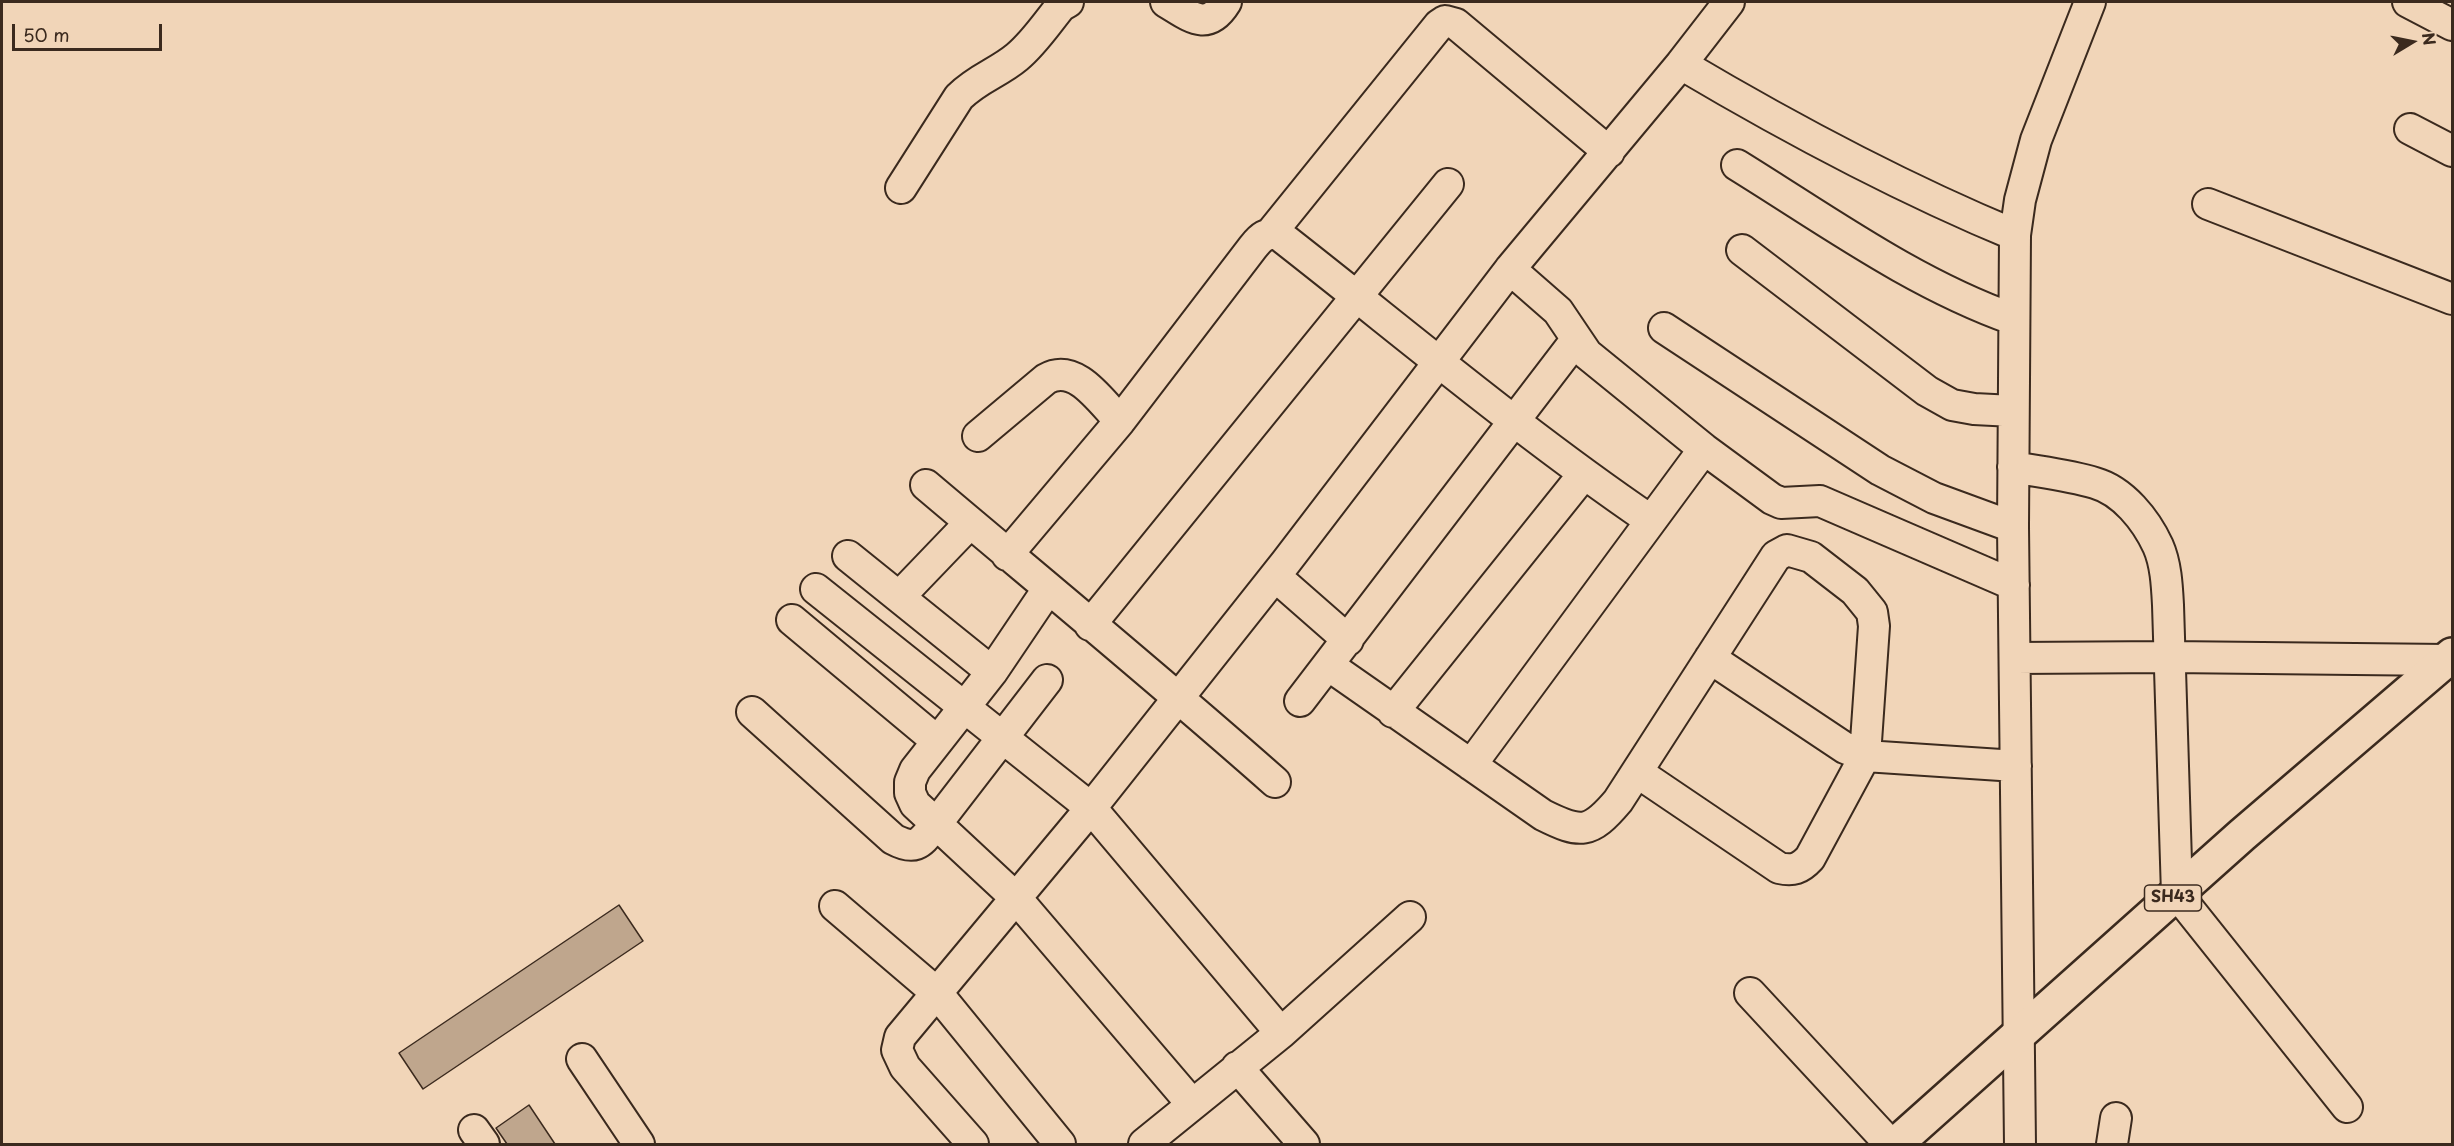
<!DOCTYPE html>
<style>
body{margin:0}
#map{position:relative;width:2454px;height:1146px;overflow:hidden;background:#f1d5b8;font-family:"Playpen Sans",sans-serif}
canvas{display:block}
.frame{position:absolute;inset:0;border:3px solid #3b2a1e;pointer-events:none}
.north{position:absolute;left:2382px;top:12px;width:60px;height:60px;-webkit-text-stroke:4px #f1d5b8;paint-order:stroke;rotate:80deg;font-size:16px;font-weight:700;line-height:24px;text-align:center;color:#3b2a1e}
.north::after{content:'';display:block;margin:auto;width:21px;height:27px;background:#3b2a1e;clip-path:polygon(50% 0,100% 100%,50% 72%,0 100%)}
.scale{position:absolute;left:12px;top:24px;width:150px;height:27px;box-sizing:border-box;border:3px solid #3b2a1e;border-top:0;padding-left:8px;font-size:18px;line-height:21px;white-space:nowrap;color:#3b2a1e;-webkit-text-stroke:4px #f1d5b8;paint-order:stroke}
</style>
<div id="map">
<canvas width="2454" height="1146"></canvas>
<div class="frame"></div>
<div class="north">N</div>
<div class="scale">50 m</div>
</div>
<script>
const context = document.querySelector('canvas').getContext('2d');
context.lineJoin = 'round';
function paint(path, color) { context.fillStyle = color; context.fill(path, 'evenodd'); }
function stroke(path, color, width, dash) { context.strokeStyle = color; context.lineWidth = width; context.lineCap = dash ? 'butt' : 'round'; context.setLineDash(dash || []); context.stroke(path); }
function write(font, color, halo, rows, align = 'center') {
  context.font = font + ' "Playpen Sans",sans-serif'; context.lineWidth = 5; context.setLineDash([]); context.textBaseline = 'middle'; context.strokeStyle = halo; context.fillStyle = color; for (const [text, x, y, turn = 0] of rows) {
    context.save(); context.translate(x, y); context.rotate((+turn || 0) * Math.PI / 180); context.textAlign = isNaN(turn) ? turn : align; if (halo) context.strokeText(text, 0, 0); context.fillText(text, 0, 0); context.restore();
  }
}
const building = new Path2D(`
 M619 905 643 941 423 1089 399 1053Z
 M529 1105 555 1144H507L496 1128Z`);
const minor = new Path2D(`
 M1166 2C1190 16 1207 33 1226 2
 M2408 2 2452 25
 M1681 64C1789 128 1899 187 2015 235
 M2410 129 2452 151
 M1737 165C1826 220 1914 284 2013 319
 M901 188 959 97C978 78 998 73 1017 57 1034 43 1047 23 1061 6L1068 2
 M2208 204 2452 299
 M1271 233 1439 25 1445 21 1456 24 1609 152
 M1742 250 1927 391 1952 405 1974 409 2013 411
 M1510 269 1558 311 1587 354 1704 449 1772 499 1781 503 1820 501 2014 585
 M1664 328 1880 470 1934 498 2013 527
 M978 436 1046 379C1076 362 1101 402 1120 421
 M2013 467C2040 472 2069 475 2095 483 2123 491 2146 520 2158 546 2166 564 2167 586 2168 605L2177 894 2347 1107
 M926 485C1043 584 1161 681 1275 782
 M1007 555 1120 421 1253 247C1261 237 1266 232 1279 235 1402 331 1521 432 1650 520
 M848 556 992 672
 M1275 576 1348 640
 M816 589 1091 808 1281 1033
 M1048 589 992 672 915 770 910 782V793L915 804 1016 898 1192 1104
 M899 597 970 523
 M792 620 937 741
 M1090 625 1448 184
 M1710 658 1845 748 1865 756 2016 766
 M2015 658 2170 657 2447 660
 M1328 665 1543 815C1581 834 1590 834 1618 801L1776 556 1787 550 1811 557 1855 591 1872 612 1874 626 1865 756 1810 858C1800 869 1793 871 1779 868L1637 772
 M1300 701 1576 340
 M752 712 893 839C917 852 921 842 936 824L1047 680
 M1393 712 1583 475
 M1471 765 1704 449
 M835 906 937 993 1060 1144
 M1750 993 1890 1144
 M582 1059 639 1144
 M1237 1067 1304 1144
 M474 1130 484 1144
 M973 1144 905 1067 897 1050 900 1037 1091 808 1286 562 1510 269 1681 64 1729 2
 M1144 1144 1281 1033 1410 917
 M2020 1144 2013 527 2015 235 2020 200 2036 140 2090 2
 M2112 1144 2116 1118`);
const major = new Path2D(`
 M1896 1144 2242 835 2452 655`);
const shields = [
 [2173,898,57]
];
const shieldNames = [
 ["SH43",2173,898]
];
paint(building, '#bfa68d');
stroke(building, '#3b2a1e', 1.5);
stroke(minor, '#3b2a1e', 34);
stroke(major, '#3b2a1e', 38);
stroke(minor, '#f1d5b8', 30);
stroke(major, '#f1d5b8', 33);
for (const [x, y, w] of shields) { const box = new Path2D(); box.roundRect(x - w / 2, y - 13, w, 26, 4.5); context.fillStyle = '#f1d5b8'; context.fill(box); stroke(box, '#3b2a1e', 1.5); }
write('bold 16px', '#3b2a1e', null, shieldNames);
</script>
